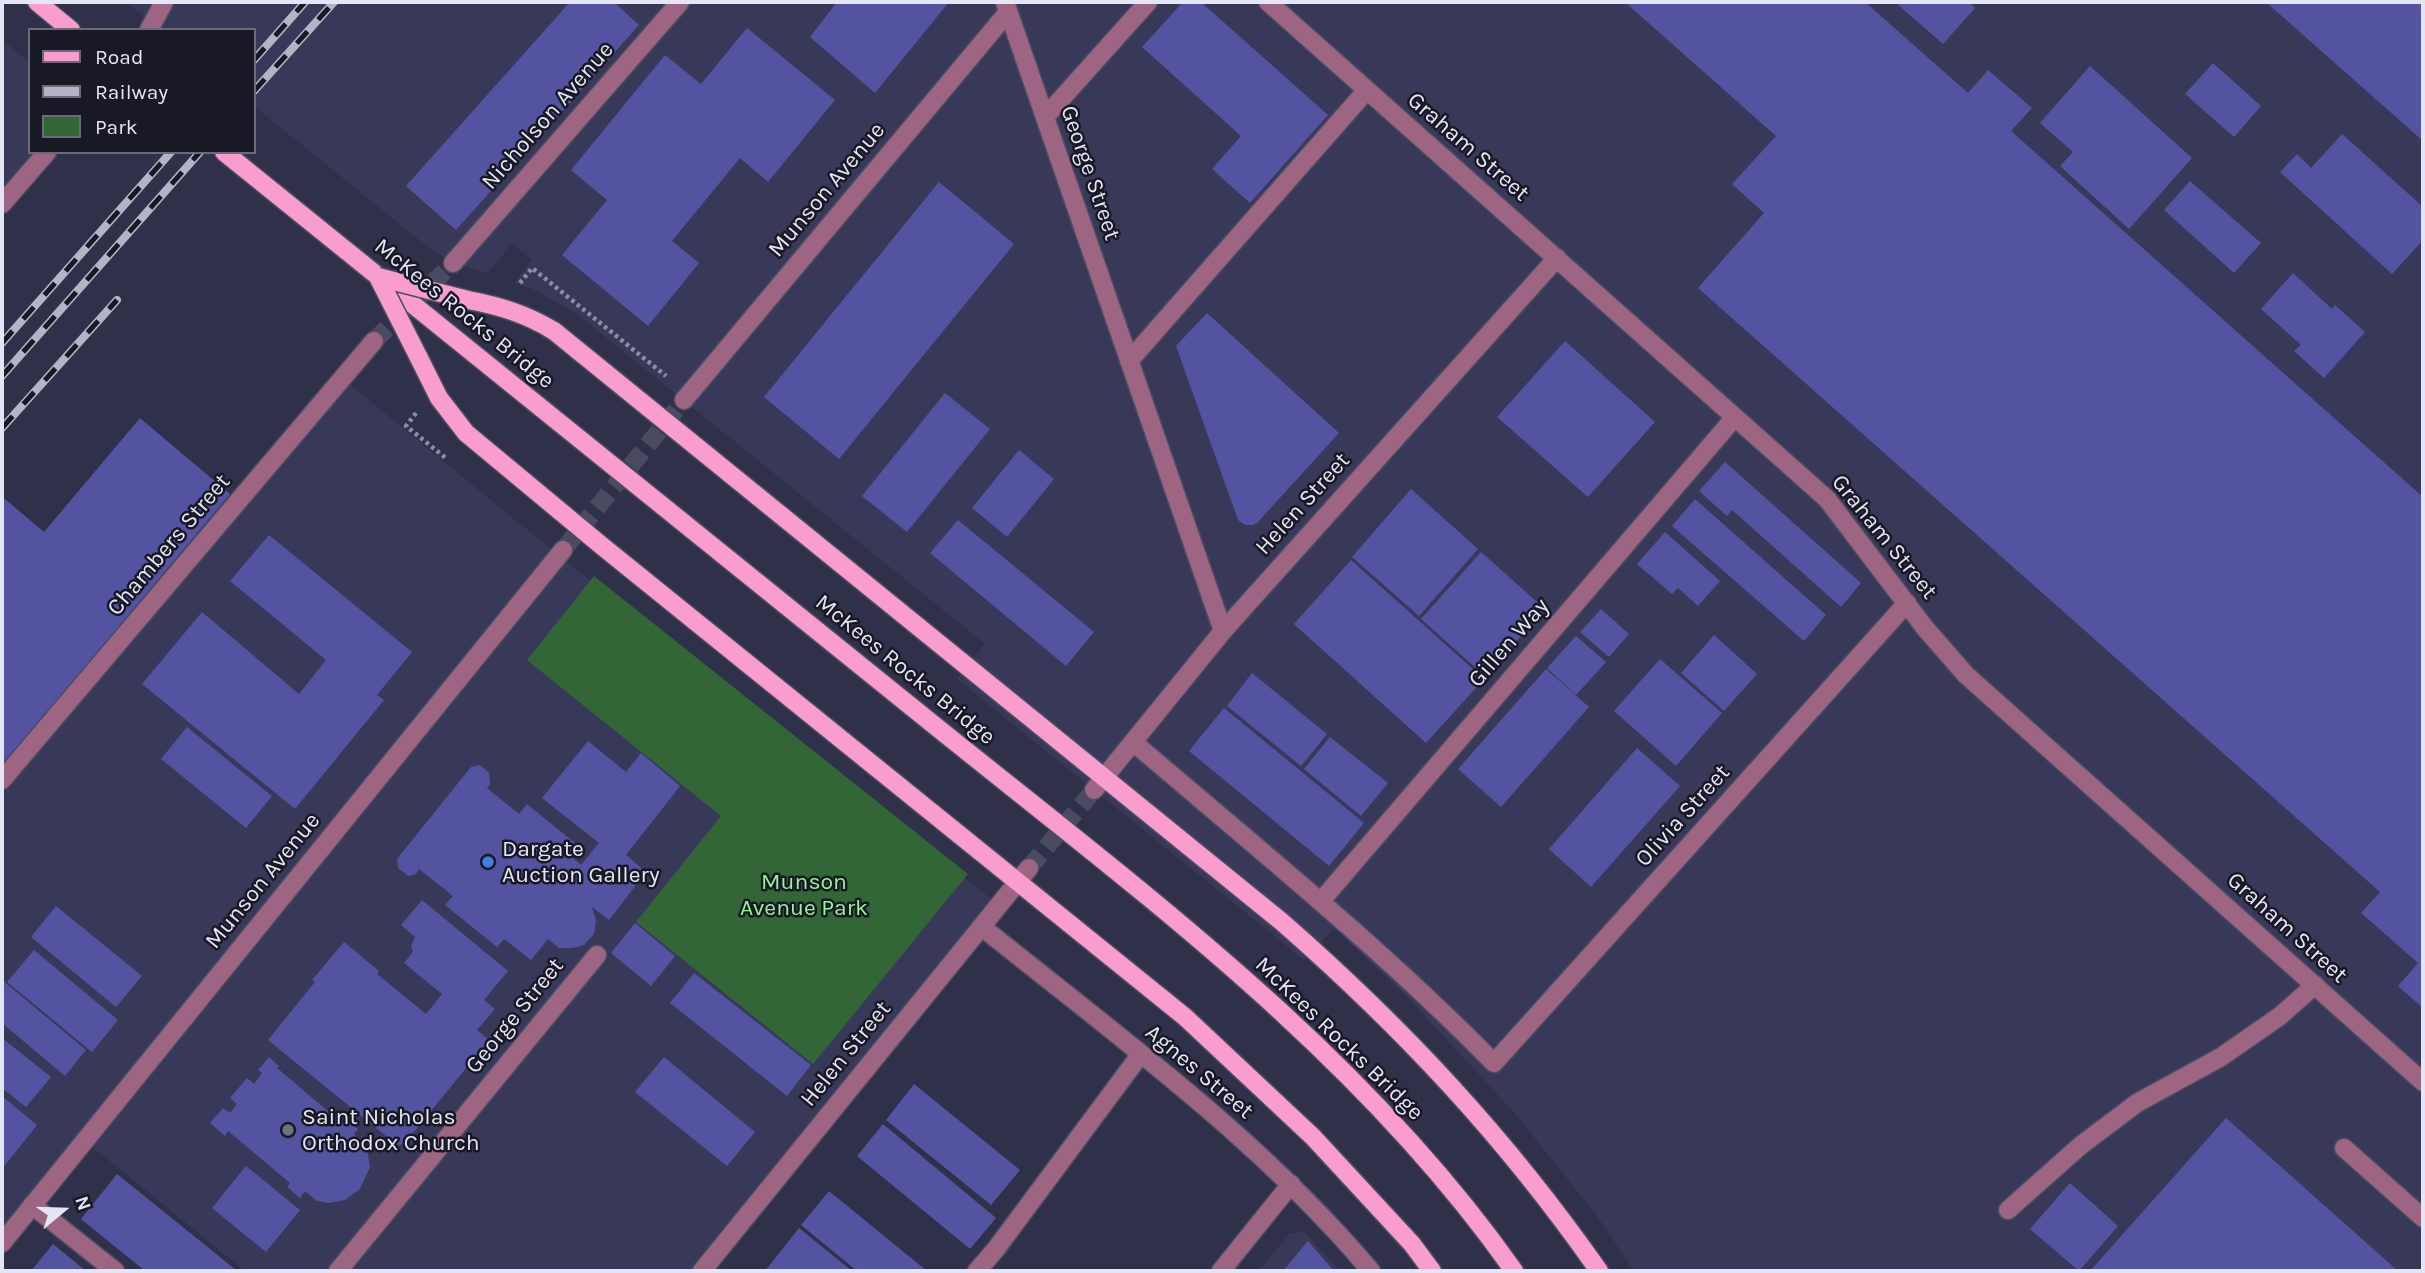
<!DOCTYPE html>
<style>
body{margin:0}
#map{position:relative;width:2425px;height:1273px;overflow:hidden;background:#2f3049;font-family:Karla,sans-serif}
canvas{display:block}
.frame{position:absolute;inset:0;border:4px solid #e4e6f6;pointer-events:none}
.legend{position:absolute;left:28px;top:28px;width:228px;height:126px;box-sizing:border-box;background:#181925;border:2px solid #6a6b79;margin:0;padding:9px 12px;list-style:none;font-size:21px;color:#e4e6f6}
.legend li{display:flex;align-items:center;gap:14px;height:35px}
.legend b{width:35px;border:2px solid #6a6b79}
.north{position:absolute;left:28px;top:1175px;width:70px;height:70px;-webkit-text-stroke:5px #181925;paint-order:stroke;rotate:71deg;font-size:19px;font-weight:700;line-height:28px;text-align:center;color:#e4e6f6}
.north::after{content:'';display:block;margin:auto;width:24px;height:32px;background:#e4e6f6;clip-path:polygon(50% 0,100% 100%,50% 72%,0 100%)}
</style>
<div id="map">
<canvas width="2425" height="1273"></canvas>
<div class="frame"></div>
<ul class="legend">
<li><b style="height:9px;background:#f99dce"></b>Road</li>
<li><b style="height:9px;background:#b3b5c7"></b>Railway</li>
<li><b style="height:19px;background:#336637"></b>Park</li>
</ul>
<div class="north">N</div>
</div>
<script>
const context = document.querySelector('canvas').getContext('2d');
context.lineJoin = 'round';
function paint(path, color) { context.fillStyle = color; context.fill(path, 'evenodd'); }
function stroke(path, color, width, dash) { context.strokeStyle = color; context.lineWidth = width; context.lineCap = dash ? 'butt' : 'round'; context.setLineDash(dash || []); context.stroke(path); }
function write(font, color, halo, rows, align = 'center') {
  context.font = font + ' Karla,sans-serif'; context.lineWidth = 5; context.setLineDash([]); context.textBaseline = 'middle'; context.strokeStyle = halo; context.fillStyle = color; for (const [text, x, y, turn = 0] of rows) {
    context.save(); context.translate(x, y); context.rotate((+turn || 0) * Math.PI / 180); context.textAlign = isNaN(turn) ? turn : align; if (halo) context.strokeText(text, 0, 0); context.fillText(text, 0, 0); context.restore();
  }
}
const built = new Path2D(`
 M126 2H2423V1271H1634L1597 1216 1513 1111 1404 994 1334 928 1304 960 957 679 985 644 577 314 533 289 514 283 532 260 512 244 487 273 453 263 429 248 254 106V30H160Z
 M2 40 30 63V152H47L2 204Z
 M342 378 558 555 999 905 702 1271H245L85 1141 2 1243V780Z
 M1304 1232 1340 1271H1258L1290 1233Z`);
const green = new Path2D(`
 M594 576 968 874 813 1064 636 922 721 816 527 660Z`);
const building = new Path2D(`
 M570 2H614L639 25 456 230 406 186Z
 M837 2H949L875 93 810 37Z
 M1183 2H1201L1328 115 1250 203 1212 169 1241 136 1142 47Z
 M1625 2H1865L1968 93 1988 70 2032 108 2011 131 2423 497V1008L2398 986 2418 963 2361 913 2380 892 1698 288 1764 213 1732 184 1776 136Z
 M1895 2H1969L1975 8 1943 44Z
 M2266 2H2423V141Z
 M747 28 835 100 768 182 740 158 672 241 699 263 648 326 562 255 607 200 571 170 665 55 701 84Z
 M2213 63 2261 106 2234 137 2185 94Z
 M2090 66 2192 158 2129 229 2060 166 2073 152 2040 123Z
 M2342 134 2423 207V240L2392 274 2280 172 2297 154 2311 168Z
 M2190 181 2261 243 2234 273 2164 210Z
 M939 182 1014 244 839 459 764 397Z
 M2293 273 2332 309 2335 305 2365 332 2324 378 2294 351 2301 345 2261 309Z
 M1207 313 1339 433 1257 523 1252 525H1245L1238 520 1176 346Z
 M1565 341 1655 422 1588 497 1497 417Z
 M945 393 990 429 907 532 862 496Z
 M140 418 230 494 5 762 2 759V503L5 499 44 532Z
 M1019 450 1054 479 1007 537 972 508Z
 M1725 462 1861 583 1841 607 1732 510 1727 516 1699 491Z
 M1411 489 1478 549 1419 616 1352 557Z
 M1695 499 1826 615 1804 641 1672 526Z
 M958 520 1094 632 1066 666 930 553Z
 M1665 532 1720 581 1698 606 1678 588 1672 594 1637 564Z
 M269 535 412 652 377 695 384 700 295 809 142 684 202 612 299 694 326 660 230 581Z
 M1481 552 1545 609 1485 676 1421 619Z
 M1351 560 1484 679 1426 743 1294 624Z
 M1601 609 1629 634 1609 657 1580 632Z
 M1714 635 1757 674 1724 711 1681 673Z
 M1576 636 1606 662 1576 695 1547 668Z
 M1660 659 1722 713 1676 766 1614 711Z
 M1546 669 1589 707 1501 807 1458 769Z
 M1252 673 1327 734 1301 766 1227 706Z
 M1224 708 1364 823 1329 866 1189 751Z
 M187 727 272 796 246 828 161 759Z
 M1330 737 1388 783 1361 816 1304 769Z
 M588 741 626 772 641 753 680 786 626 855 646 872 609 920 592 907 596 920 594 934 584 945 572 948H559L548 939 531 960 504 939 497 947 445 905 453 896 419 869 416 874 408 876 398 868 397 859 471 767 480 765 489 773 490 784 487 788 519 814 527 804 576 844 568 854 581 865 599 843 542 798Z
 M1637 748 1680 786 1591 887 1549 849Z
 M422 900 508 971 484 1000 495 1009 477 1030 489 1040 404 1144 397 1145 268 1040 315 982 312 980 344 942 379 971 377 974 426 1014 442 994 404 963 413 952 411 946 415 937 401 925Z
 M56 906 142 976 116 1007 31 937Z
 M635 923 675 956 651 986 611 953Z
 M34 950 118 1020 92 1052 7 982Z
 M694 973 811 1065 787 1096 670 1003Z
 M2 980 86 1050 65 1076 2 1023Z
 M2 1038 51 1077 26 1107 2 1088Z
 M269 1057 279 1066 277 1068 343 1124 346 1120 358 1129 354 1134 367 1149 370 1167 360 1189 345 1200 329 1203 317 1201 305 1191 300 1198 287 1187 290 1183 228 1131 225 1136 210 1123 223 1108 230 1113 237 1104 230 1098 247 1078 254 1084 262 1073 258 1070Z
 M664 1057 755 1132 727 1166 635 1092Z
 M914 1084 1020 1170 991 1205 886 1120Z
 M2 1096 37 1125 2 1169Z
 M2226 1118 2398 1271H2090Z
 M883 1124 996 1218 970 1249 857 1156Z
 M246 1166 300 1210 266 1252 212 1208Z
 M117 1174 215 1253 237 1271H145L81 1219Z
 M2070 1183 2118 1226 2079 1271 2030 1229Z
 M829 1191 927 1271H857L801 1225Z
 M799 1228 852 1271H765Z
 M1308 1241 1334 1271H1283Z
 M53 1244 86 1271H31Z`);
const minorTunnel = new Path2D(`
 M374 341 453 263
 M563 550 684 400
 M1029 868 1094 790`);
const path = new Path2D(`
 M520 283 532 268 666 376
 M416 413 406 426 447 459`);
const minor = new Path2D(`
 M1005 2 1223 631
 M1268 2 1827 499 1925 628 1966 675 2423 1082
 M149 30 164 2
 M1045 117 1148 2
 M2 204 47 152
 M453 263 680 2
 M1129 361 1367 90
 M684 400 1008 12
 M1133 742C1256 847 1381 948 1494 1063L1907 603
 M2 780 374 341
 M1094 790 1223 631 1557 258
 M1321 901 1735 417
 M982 927C1116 1035 1259 1138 1371 1271
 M2344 1148 2423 1218
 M32 1205 115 1271
 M2008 1210 2080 1146 2137 1103 2221 1057 2280 1016 2315 985
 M2 1243 563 550
 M338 1271 597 955
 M702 1271 1029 868
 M977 1271 996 1249 1140 1055
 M1221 1271 1291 1184`);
const major = new Path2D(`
 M37 2 71 30
 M224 152C460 343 697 534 934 725 1140 891 1360 1052 1514 1271
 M468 300C500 306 526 314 554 331L1282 922C1404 1029 1506 1138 1599 1271
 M418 356 439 398 466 433 602 546 1185 1017 1313 1137 1412 1244 1432 1271`);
const rail = new Path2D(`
 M254 60 305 2
 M254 91 334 2
 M2 343 171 152
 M2 376 200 152
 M2 428 117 300`);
const majorBridge = new Path2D(`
 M378 277 468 300
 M378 277 418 356`);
const markers = [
 [488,862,7,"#3f7fe0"],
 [288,1130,7,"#6b7280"]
];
const streetNames = [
 ["Nicholson Avenue",548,116,-49],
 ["Graham Street",1468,147,41],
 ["George Street",1090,173,71],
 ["Munson Avenue",827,190,-50],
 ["McKees Rocks Bridge",464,314,39],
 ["Helen Street",1303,504,-48],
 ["Graham Street",1884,537,51],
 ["Chambers Street",169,545,-50],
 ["Gillen Way",1509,643,-49],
 ["McKees Rocks Bridge",905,670,39],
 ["Olivia Street",1683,816,-48],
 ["Munson Avenue",263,881,-51],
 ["Graham Street",2287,928,42],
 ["George Street",515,1016,-51],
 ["McKees Rocks Bridge",1339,1039,44],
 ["Helen Street",846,1054,-51],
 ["Agnes Street",1199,1072,40]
];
const poiNames = [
 ["Dargate",502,849],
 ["Auction Gallery",502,875],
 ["Saint Nicholas",302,1117],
 ["Orthodox Church",302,1143]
];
const parkNames = [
 ["Munson",804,882],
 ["Avenue Park",804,908]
];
paint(built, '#383959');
paint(green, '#336637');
paint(building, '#5453a1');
stroke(minorTunnel, '#4a4b63', 18, [18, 9]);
stroke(minor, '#4c4d65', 21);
stroke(major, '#4c4d65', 21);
stroke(path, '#8d8ea3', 4.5, [3.5, 3.5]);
stroke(minor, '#9d6582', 18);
stroke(major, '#f99dce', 18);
stroke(rail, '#b3b5c7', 8);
stroke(rail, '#181925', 5, [16]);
stroke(majorBridge, '#4c4d65', 21, []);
stroke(majorBridge, '#f99dce', 18);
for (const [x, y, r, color] of markers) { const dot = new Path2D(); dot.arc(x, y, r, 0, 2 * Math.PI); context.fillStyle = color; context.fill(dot); stroke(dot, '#181925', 2.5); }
write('23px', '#e4e6f6', '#181925', streetNames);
write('23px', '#e4e6f6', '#181925', poiNames, 'left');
write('23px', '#96f49a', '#181925', parkNames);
</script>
